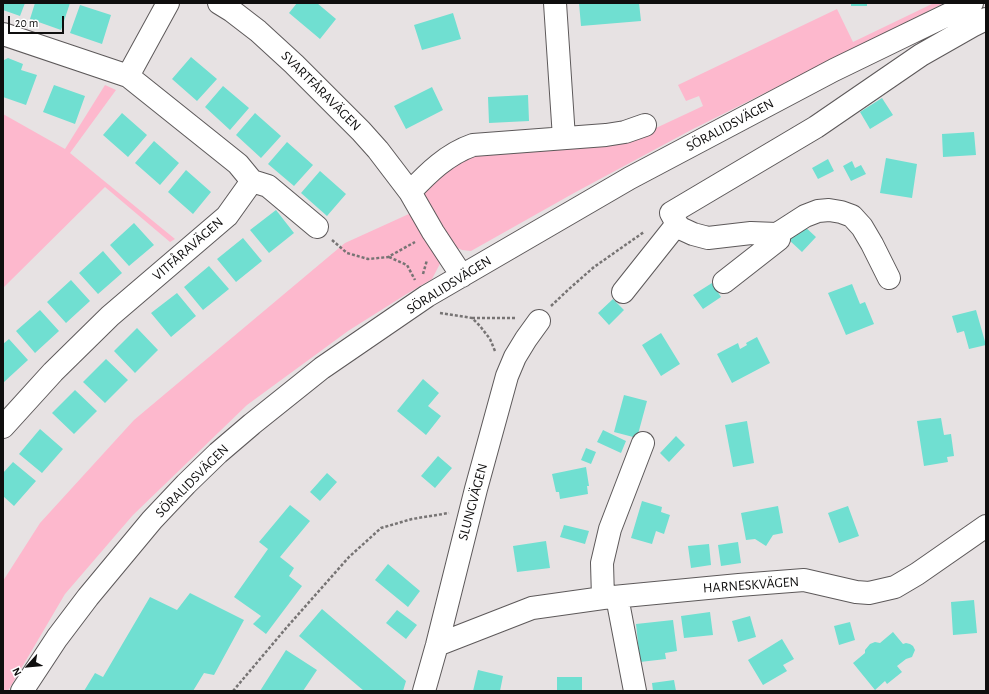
<!DOCTYPE html>
<meta charset="utf-8">
<style>
body{margin:0}
#map{position:relative;width:989px;height:694px;overflow:hidden;background:#e7e2e3;font-family:"Alegreya Sans",sans-serif}
canvas{display:block}
.frame{position:absolute;inset:0;border:4px solid #0f0e0e;pointer-events:none}
.north{position:absolute;left:8px;top:646px;width:40px;height:40px;-webkit-text-stroke:3px #fff;paint-order:stroke;rotate:243deg;font-size:11px;font-weight:700;line-height:16px;text-align:center;color:#0f0e0e}
.north::after{content:'';display:block;margin:auto;width:14px;height:18px;background:#0f0e0e;clip-path:polygon(50% 0,100% 100%,50% 72%,0 100%)}
.scale{position:absolute;left:8px;top:16px;width:56px;height:18px;box-sizing:border-box;border:2px solid #0f0e0e;border-top:0;padding-left:5px;font-size:12px;line-height:14px;white-space:nowrap;color:#0f0e0e;-webkit-text-stroke:3px #fff;paint-order:stroke}
</style>
<div id="map">
<canvas width="989" height="694"></canvas>
<div class="frame"></div>
<div class="north">N</div>
<div class="scale">20 m</div>
</div>
<script>
const context = document.querySelector('canvas').getContext('2d');
context.lineJoin = 'round';
function paint(path, color) { context.fillStyle = color; context.fill(path, 'evenodd'); }
function stroke(path, color, width, dash) { context.strokeStyle = color; context.lineWidth = width; context.lineCap = dash ? 'butt' : 'round'; context.setLineDash(dash || []); context.stroke(path); }
function write(font, color, halo, rows, align = 'center') {
  context.font = font + ' "Alegreya Sans",sans-serif'; context.lineWidth = 3; context.setLineDash([]); context.textBaseline = 'middle'; context.strokeStyle = halo; context.fillStyle = color; for (const [text, x, y, turn = 0] of rows) {
    context.save(); context.translate(x, y); context.rotate((+turn || 0) * Math.PI / 180); context.textAlign = isNaN(turn) ? turn : align; if (halo) context.strokeText(text, 0, 0); context.fillText(text, 0, 0); context.restore();
  }
}
const green = new Path2D(`
 M934 3H944L691 130 574 193 471 251 462 250 451 245 419 192 461 157 641 135 703 106 699 96 686 101 678 85 837 9 853 42Z
 M105 85 116 90 70 153 175 239 170 242 105 187 3 288V114L65 149Z
 M411 213 443 258 432 279 405 295 348 331 247 405 133 515 65 594 8 691H3V581L40 523 134 420 333 253 345 243Z`);
const building = new Path2D(`
 M3 3H25L20 16 3 10Z
 M35 3H70L61 30 30 19Z
 M297 3H317L336 19 320 39 289 13Z
 M579 3H639L641 21 581 26Z
 M851 3H867V6H851Z
 M80 5 111 15 102 44 70 33Z
 M453 13 461 39 422 50 414 25Z
 M191 57 217 79 197 101 172 79Z
 M8 58 23 64 21 70 37 75 26 105 3 97V63L4 60Z
 M54 85 85 96 75 124 43 112Z
 M223 86 249 108 230 130 205 107Z
 M432 87 443 110 406 129 394 106Z
 M528 95 529 121 489 123 488 97Z
 M882 98 893 115 870 129 860 112Z
 M122 113 147 135 128 157 103 135Z
 M255 113 281 136 261 158 236 135Z
 M974 132 976 155 943 157 942 134Z
 M154 141 179 163 160 185 135 163Z
 M287 142 313 165 294 186 268 164Z
 M886 158 917 164 912 198 880 193Z
 M828 159 834 171 818 179 812 168Z
 M852 161 855 168 861 165 866 174 851 181 843 166Z
 M186 170 211 192 193 214 168 192Z
 M320 171 346 194 327 216 301 193Z
 M276 210 294 233 269 253 250 230Z
 M134 223 154 245 129 266 110 245Z
 M803 225 816 237 802 252 789 240Z
 M243 238 262 261 236 282 217 259Z
 M103 251 122 273 98 294 79 273Z
 M209 266 229 289 203 310 184 287Z
 M71 280 90 301 66 323 47 302Z
 M712 283 721 297 703 309 693 295Z
 M852 284 860 304 865 302 874 324 846 335 828 293Z
 M177 293 196 316 171 337 151 313Z
 M613 299 624 310 609 325 598 313Z
 M40 310 59 331 35 353 16 331Z
 M976 310 986 345 969 349 964 331 957 333 952 316Z
 M137 328 158 350 135 373 114 351Z
 M661 333 680 364 661 376 642 345Z
 M757 337 770 363 732 383 717 354 738 343 740 349 747 345 746 343Z
 M9 339 28 360 4 382 3 381V344Z
 M106 359 128 380 105 403 83 382Z
 M423 379 439 393 428 406 441 416 426 435 397 411Z
 M75 390 97 411 74 434 52 413Z
 M624 395 647 401 637 438 614 432Z
 M941 418 944 435 951 434 954 456 947 457 948 462 924 466 917 421Z
 M747 421 754 463 733 467 725 425Z
 M40 429 63 449 42 473 19 454Z
 M603 430 626 441 621 453 597 442Z
 M676 436 685 445 669 462 660 453Z
 M586 448 596 452 591 464 581 460Z
 M438 456 452 468 435 488 421 476Z
 M13 462 36 481 14 506 3 496V473Z
 M586 467 589 486H587L588 494 560 499 559 492H556L552 474Z
 M327 473 337 482 320 501 310 492Z
 M642 501 662 507 661 512 670 515 664 534 656 531 652 544 631 538Z
 M290 505 310 521 280 557 294 568 289 576 302 586 266 634 253 624 261 616 234 597 268 549 259 542Z
 M778 506 783 533 773 535 766 546 755 539 746 540 741 513Z
 M848 506 859 536 839 543 828 513Z
 M564 525 589 531 585 544 560 537Z
 M546 541 550 568 517 572 513 546Z
 M738 542 741 563 721 566 718 545Z
 M709 544 711 565 691 568 688 546Z
 M388 564 420 591 408 607 375 580Z
 M190 593 244 620 214 675 204 673 193 691H84L95 673 103 677 150 597 177 610Z
 M974 600 977 633 953 635 951 602Z
 M322 609 406 681 403 691H364L299 636Z
 M397 610 417 625 406 639 386 623Z
 M710 612 713 635 684 638 681 616Z
 M750 616 756 637 738 642 732 621Z
 M673 620 677 651 665 653 666 659 640 662 636 624Z
 M850 622 855 640 839 645 834 626Z
 M893 632 903 644 906 643 910 644 913 646 915 650 912 657 906 659 897 666 902 672 887 684 885 681 875 690 853 663 865 653V650L870 644 875 642 880 643Z
 M782 639 794 659 783 665 787 671 763 685 748 660Z
 M286 650 317 670 303 691H260Z
 M478 670 503 676 500 691H473Z
 M557 677H582V691H557Z
 M674 680 676 691H653L652 683Z`);
const path = new Path2D(`
 M332 240 347 253 368 259 388 257 415 242
 M389 257 407 265 415 280
 M423 274 427 260
 M551 306 569 289 594 267 644 232
 M440 313 472 318 480 326 490 339 495 351
 M472 318H515
 M233 691 287 627 349 557 381 528 412 519 449 513`);
const minor = new Path2D(`
 M219 3 232 11 258 31 294 64 361 131 378 150 410 192 433 232 462 276
 M555 3 564 138
 M3 34 128 76
 M252 181 268 186 317 227
 M410 192C428 173 447 154 473 145L606 135 625 132 645 125
 M889 278 872 244 862 227 852 216 841 212 829 210 818 211 805 216 777 234 751 233 708 238 693 234 680 228 677 224 671 213 816 127 921 55 972 26 986 19
 M724 282 779 239 777 234
 M623 292 677 224
 M3 427 53 372 110 316 227 216 252 181 238 164 128 76 168 3
 M617 597 635 691
 M603 598 602 563 610 529 643 443
 M437 645 532 608 603 598 739 585 804 580 856 592 869 593 895 587 917 574 986 526
 M22 691 57 638 88 597 152 520 186 484 218 453 252 424 322 368 427 296 630 178 834 70 972 3
 M424 691 437 645 476 489 507 376 515 357 526 339 539 321`);
const streetNames = [
 ["SVARTFÅRAVÄGEN",321,91,45],
 ["SÖRALIDSVÄGEN",730,125,-28],
 ["VITFÅRAVÄGEN",188,249,-41],
 ["SÖRALIDSVÄGEN",449,285,-32],
 ["SÖRALIDSVÄGEN",192,481,-45],
 ["SLUNGVÄGEN",473,502,-75],
 ["HARNESKVÄGEN",751,585,-4]
];
paint(green, '#fdb8cd');
paint(building, '#70dfd1');
stroke(minor, '#5d595a', 24);
stroke(path, '#777474', 2.5, [3, 2]);
stroke(minor, '#fff', 22);
write('14px', '#0f0e0e', '#fff', streetNames);
</script>
